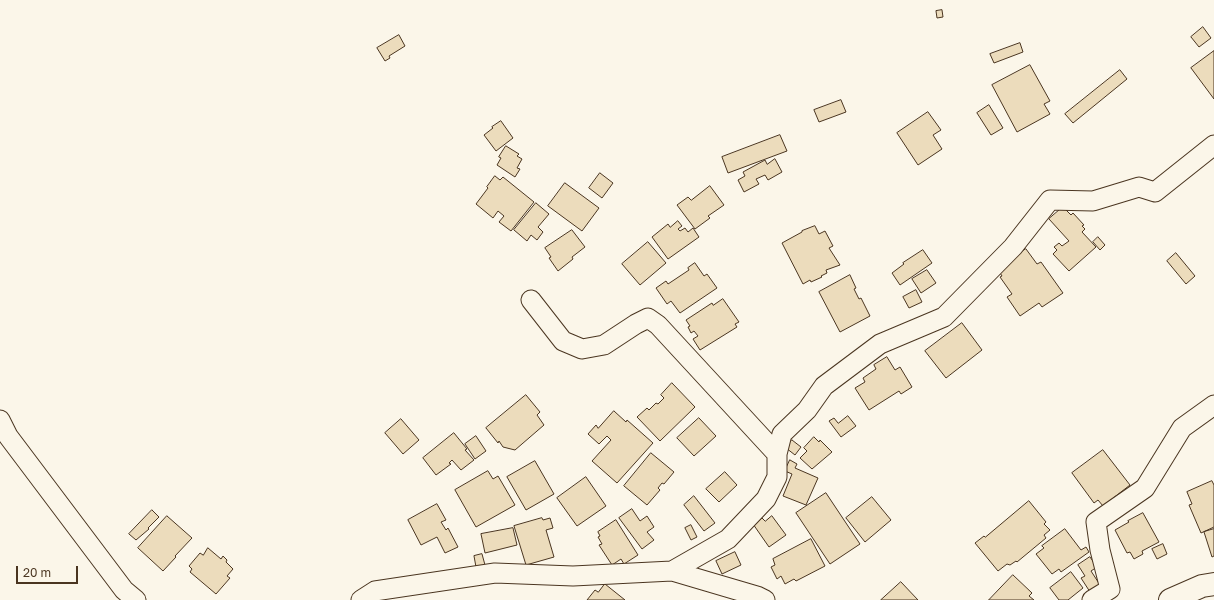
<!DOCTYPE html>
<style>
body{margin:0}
#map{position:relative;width:1214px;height:600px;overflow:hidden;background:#fbf6e9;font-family:"Golos Text",sans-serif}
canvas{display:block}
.scale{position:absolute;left:16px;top:566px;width:62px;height:18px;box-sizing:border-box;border:2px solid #4a3520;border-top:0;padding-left:5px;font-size:12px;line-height:14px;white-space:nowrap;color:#4a3520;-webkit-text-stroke:3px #fbf6e9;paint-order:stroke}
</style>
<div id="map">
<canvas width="1214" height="600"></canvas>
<div class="scale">20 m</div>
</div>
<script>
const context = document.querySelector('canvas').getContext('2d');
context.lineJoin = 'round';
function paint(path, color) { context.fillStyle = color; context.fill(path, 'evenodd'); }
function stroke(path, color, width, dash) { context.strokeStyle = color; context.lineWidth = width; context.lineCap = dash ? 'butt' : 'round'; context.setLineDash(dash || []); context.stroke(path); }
const building = new Path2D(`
 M942 10 943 17 937 18 936 11Z
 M1203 27 1211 38 1199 47 1191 37Z
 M399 35 405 46 389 56 390 58 385 61 377 48Z
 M1020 43 1023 52 994 63 990 54Z
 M1214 51V99L1191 68Z
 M1030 65 1050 101 1044 104 1050 114 1017 132 992 85Z
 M1120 70 1127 79 1073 123 1065 114Z
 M841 100 846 112 819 122 814 110Z
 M989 105 1003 128 991 135 977 113Z
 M928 112 941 130 933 135 942 149 918 165 897 133Z
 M501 121 513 138 496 151 484 135 493 128 492 127Z
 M780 135 787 151 728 173 722 157Z
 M506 146 519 154 517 156 522 159 517 168 520 169 515 177 497 165 501 158 499 157Z
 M775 159 782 172 768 180 765 175 756 179 759 184 744 192 738 180 745 176 743 172 765 160 767 164Z
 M600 173 613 183 602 198 589 188Z
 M495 176 500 180 503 177 534 202 511 231 499 222 504 216 498 211 493 218 476 204 488 188 487 187Z
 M565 183 599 208 582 231 548 206Z
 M710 186 724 205 708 216 710 218 695 229 677 205 688 197 691 200Z
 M536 203 549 214 538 227 543 232 537 240 531 235 527 241 514 230Z
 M1063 207 1071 215 1073 213 1084 225 1082 226 1085 229 1082 232 1096 247 1069 271 1053 254 1057 250 1054 247 1059 243 1062 246 1069 241 1049 219Z
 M678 221 682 226 678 229 680 231 685 228 688 232 693 228 699 237 668 259 652 237 668 224 670 227Z
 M815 226 819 234 825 231 833 246 829 248 840 265 826 270 827 273 821 276 822 277 811 282 810 280 803 284 782 243 802 232V231Z
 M572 230 585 247 572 257 573 259 558 271 549 258 551 257 545 248Z
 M1098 237 1105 245 1100 250 1093 242Z
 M648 242 666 263 640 285 622 264Z
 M1026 249 1037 264 1041 262 1063 293 1042 307 1039 303 1020 316 1007 297 1012 294 1000 277 1002 276 997 268Z
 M923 250 932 263 900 285 892 273 904 264 903 263Z
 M1176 253 1195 276 1186 284 1167 261Z
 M695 263 704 276 707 274 717 288 680 313 671 301 667 304 656 288 666 281 668 284 689 270 688 268Z
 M927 270 936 283 921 293 912 279Z
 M850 275 856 288 854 289 859 299 861 298 870 316 840 332 819 292Z
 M916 290 922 302 909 308 903 297Z
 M723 299 739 322 735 324 737 327 700 350 693 339 698 336 694 331 691 333 688 327 690 326 686 320 712 303 713 305Z
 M962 323 982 350 946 378 925 351Z
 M887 357 895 370 900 367 912 387 901 394 899 391 869 410 855 388 865 382 863 378 876 369 874 365Z
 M672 383 695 407 660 441 637 417 647 408 649 410 656 403 658 404 664 398 661 395Z
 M526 395 540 412 537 415 544 425 515 450 503 447 499 441 498 443 486 428Z
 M614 411 626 422 627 420 653 443 617 483 592 461 611 440 607 436 599 444 588 434 596 425 598 428Z
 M848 416 856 426 841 437 829 421 834 418 838 423Z
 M699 418 716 436 694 456 677 438Z
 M401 419 419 440 403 454 385 433Z
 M454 433 467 449 465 450 474 460 461 470 452 460 449 463 451 464 436 475 423 458Z
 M476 436 486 451 475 459 465 444Z
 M814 437 819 442 820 440 832 452 812 469 800 458 807 451 804 448Z
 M792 440 801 447 795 455 786 448Z
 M1103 450 1130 485 1103 506 1098 500 1094 503 1072 473Z
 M651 453 674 472 664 484 662 483 658 488 660 490 647 505 624 486Z
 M790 460 797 464 795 468 818 478 806 505 783 496 792 474 785 471Z
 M535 461 554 494 526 510 507 477Z
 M488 471 493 479 498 476 515 505 476 527 455 490Z
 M725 472 737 485 719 502 706 489Z
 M586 477 606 506 577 526 557 498Z
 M1212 481 1214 485V527L1201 533 1189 505 1192 504 1187 492Z
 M826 493 860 544 830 564 796 513Z
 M694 496 715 523 704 531 684 505Z
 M872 497 891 520 865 542 846 518Z
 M1029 501 1046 522 1044 524 1050 530 1044 535 1046 538 1017 562 1016 561 1010 565 1007 564 998 571 975 543 984 536 985 537Z
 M437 504 446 520 441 522 446 530 448 528 458 547 445 553 437 537 421 545 408 520Z
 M632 509 640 521 647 516 654 527 647 532 654 540 642 549 619 518Z
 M152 510 159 517 148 528 149 529 136 540 129 534Z
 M1143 513 1159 542 1142 551 1143 554 1134 559 1130 552 1127 553 1115 530 1129 522 1128 521Z
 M167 516 192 538 175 556 176 557 163 571 138 548Z
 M772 516 786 535 769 547 753 524 762 518 765 521Z
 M542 518 543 520 550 518 553 528 546 530 554 557 526 565 514 526Z
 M616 520 638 555 624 564 621 559 612 565 599 545 602 544 598 537 600 536 598 532Z
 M691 525 697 537 691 540 685 528Z
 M513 528 517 545 485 553 481 534Z
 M1065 529 1081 550 1086 547 1089 552 1061 572 1059 569 1052 574 1036 554 1044 548 1042 546Z
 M1214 529V556L1212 557 1204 532Z
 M811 539 825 566 796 581 794 579 785 584 781 576 777 579 771 567 775 565 773 559Z
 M1163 544 1167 554 1157 559 1152 549Z
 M208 548 221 559 223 556 227 560 226 562 233 569 227 576 230 578 216 594 190 572 192 569 189 566 200 553 203 555Z
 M735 552 741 565 722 574 716 561Z
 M482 554 485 565 476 567 474 556Z
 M1090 557 1097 567 1091 571 1102 588 1092 595 1081 578 1085 576 1078 565Z
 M1071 572 1083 588 1068 600H1059L1050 588Z
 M1013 575 1032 593 1029 596 1034 600H989Z
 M901 582 918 600H881Z
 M605 584 625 600H587L595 590 598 592Z`);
const minor = new Path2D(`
 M531 300 563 341 582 349 604 345 636 324 648 318 658 325 777 454
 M0 420 8 436 124 590 136 600
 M672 571 728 539 766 499 777 477V454L782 434 807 410 824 386 880 344 944 317 1013 247 1050 200 1093 201 1139 187 1155 192 1214 145
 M361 600 375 591 495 573 573 576 672 571 757 596 765 600
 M1092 600 1110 589 1100 550 1096 522 1145 488 1182 428 1214 405`);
const tertiary = new Path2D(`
 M1170 600 1202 586 1214 584`);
paint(building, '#ecdcbc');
stroke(building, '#4a3520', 1);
stroke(minor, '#4a3520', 21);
stroke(tertiary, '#4a3520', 24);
stroke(minor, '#fbf6e9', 19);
stroke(tertiary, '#fbf6e9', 22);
</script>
